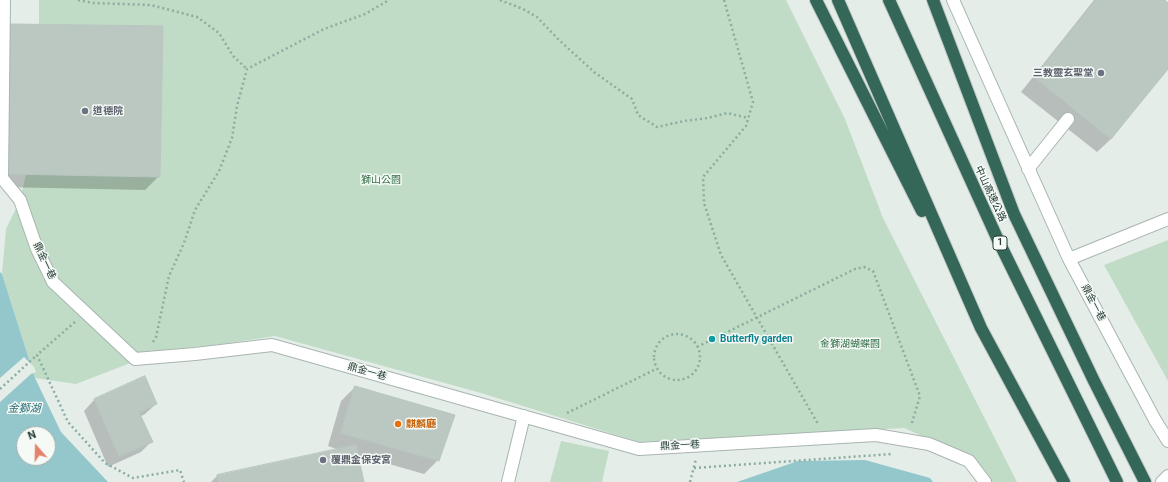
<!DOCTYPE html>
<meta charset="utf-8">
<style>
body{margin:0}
#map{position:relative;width:1168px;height:482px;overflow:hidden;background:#e5ede9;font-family:Roboto,sans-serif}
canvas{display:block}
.north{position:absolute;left:16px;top:426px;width:40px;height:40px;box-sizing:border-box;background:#f6faf7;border:1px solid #a3aeaa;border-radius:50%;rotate:340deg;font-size:11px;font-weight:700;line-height:16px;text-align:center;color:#263d36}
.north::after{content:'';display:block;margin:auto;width:14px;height:18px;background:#e5826c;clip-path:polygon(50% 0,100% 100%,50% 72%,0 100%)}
</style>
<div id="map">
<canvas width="1168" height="482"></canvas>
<div class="north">N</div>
</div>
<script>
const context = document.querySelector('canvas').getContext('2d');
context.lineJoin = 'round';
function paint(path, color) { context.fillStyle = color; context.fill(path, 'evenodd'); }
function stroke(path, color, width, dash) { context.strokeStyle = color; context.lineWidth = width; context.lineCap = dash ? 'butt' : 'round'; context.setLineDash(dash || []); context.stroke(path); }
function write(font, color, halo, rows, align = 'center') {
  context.font = font + ' Roboto,"Noto Sans TC",sans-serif'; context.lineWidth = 3; context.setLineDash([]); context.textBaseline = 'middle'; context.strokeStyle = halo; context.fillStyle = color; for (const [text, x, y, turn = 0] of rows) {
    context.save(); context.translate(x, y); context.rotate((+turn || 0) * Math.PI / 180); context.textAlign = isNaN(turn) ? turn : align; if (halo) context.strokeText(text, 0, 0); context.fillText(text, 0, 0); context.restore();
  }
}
const green = new Path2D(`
 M39 0H786L845 119 883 218 1017 482H989L968 456 904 428 639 442 481 393 275 336 222 344 164 350 76 384 35 378 2 274 6 229 20 200 26 174 160 176 163 27 39 24Z
 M1168 240V381L1104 265Z
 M561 441 609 451 602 482H550Z`);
const water = new Path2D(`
 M0 272 2 274 35 378 61 432 108 482H0ZM24 434H48V458H24Z
 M865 460 930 478 933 482H737L798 461Z`);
const pier = new Path2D(`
 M24 357 34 367 36 372 31 374 0 402V378Z`);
const shadow = new Path2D(`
 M1094 0H1163L1168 4V67L1111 139 1097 152 1021 92Z
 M11 25 159 176 145 190 0 187V36Z
 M355 387 438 460 424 474 358 455 363 482H211L217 476 339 450 328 446 341 401Z
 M94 400 156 404 145 414 140 417 151 442 141 452 108 467 84 411Z`);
const building = new Path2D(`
 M1096 0H1165L1168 3V69L1111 139 1034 77Z
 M11 24 163 26 160 177 7 174Z
 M145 376 157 404 139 412 153 442 119 456 94 399Z
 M355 386 455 415 439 461 341 433Z
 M356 445 364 482H218L217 475Z`);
const path = new Path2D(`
 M78 0 93 3 151 5 197 17 219 33 233 56 247 69
 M500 0 523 9 537 17 559 40 594 72 632 99 638 115 657 127 684 121 708 118 727 113 748 118
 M724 0 753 102 746 126 703 177 704 203 721 255 818 424
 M75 322 37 355 68 422 105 463 133 478 180 470 184 482
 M654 357a23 23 0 1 1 46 0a23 23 0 1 1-46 0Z
 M153 342 156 337 169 276 184 243 195 210 219 171 232 138 237 106 247 69 324 29 365 14 389 0
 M697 347 855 269 864 267 873 271 920 396 911 426
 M0 389 37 355
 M567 413 656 369
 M694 468 892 454
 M690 482 696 459`);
const minor = new Path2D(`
 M4 0 2 178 20 200 37 249 53 282 135 359 195 354 272 345 639 449 876 435 929 444 969 461 985 482
 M953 0 1069 259
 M1028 169 1068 119
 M1168 219 1069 259 1155 420 1168 441
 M508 482 524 416
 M1162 482 1168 476`);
const highway = new Path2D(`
 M816 0 922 211
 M838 0 981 328 1064 482
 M889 0 998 240 1117 482
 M933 0 1014 214 1094 381 1145 482`);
const markers = [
 [1101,73,4,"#6b7280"],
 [85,111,4,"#6b7280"],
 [712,339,4,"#0f9aa8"],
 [398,424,4,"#e8710a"],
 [323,460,4,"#6b7280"]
];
const shields = [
 [1000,243,14]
];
const shieldNames = [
 ["1",1000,243]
];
const worshipNames = [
 ["三教靈玄聖堂",1093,73,"right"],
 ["道德院",93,111],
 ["覆鼎金保安宮",331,460]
];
const parkNames = [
 ["獅山公園",381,180],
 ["金獅湖蝴蝶園",850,344]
];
const streetNames = [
 ["中山高速公路",990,194,65],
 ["鼎金一巷",44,261,65],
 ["鼎金一巷",1093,303,62],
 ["鼎金一巷",367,372,16],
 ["鼎金一巷",680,446,-3]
];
const cultureNames = [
 ["Butterfly garden",720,339]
];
const foodNames = [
 ["麒麟廳",406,424]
];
const waterNames = [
 ["金獅湖",24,409]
];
paint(green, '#c1dcc6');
paint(water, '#93c7cc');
paint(pier, '#e5ede9');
paint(shadow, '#0003');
paint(building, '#bbc8c2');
stroke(building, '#b8c6c0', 1);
stroke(minor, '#a8b5b0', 14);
stroke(highway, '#c2c9c7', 14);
stroke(path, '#89ada0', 2.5, [2, 3]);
stroke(minor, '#fff', 12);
stroke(highway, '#356759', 12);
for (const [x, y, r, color] of markers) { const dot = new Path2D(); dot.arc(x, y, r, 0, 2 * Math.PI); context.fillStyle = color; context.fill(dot); stroke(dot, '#f6faf7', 1.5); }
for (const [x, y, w] of shields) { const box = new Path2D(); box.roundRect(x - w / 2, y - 7, w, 14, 3); context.fillStyle = '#f6faf7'; context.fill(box); stroke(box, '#263d36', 1); }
write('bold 9px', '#263d36', null, shieldNames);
write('bold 10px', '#5b616d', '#f6faf7', worshipNames, 'left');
write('10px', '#347048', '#f6faf7', parkNames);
write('10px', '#263d36', '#f6faf7', streetNames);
write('bold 10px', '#0d838f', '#f6faf7', cultureNames, 'left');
write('bold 10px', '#c56008', '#f6faf7', foodNames, 'left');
write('italic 11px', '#266c74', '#f6faf7', waterNames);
</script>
